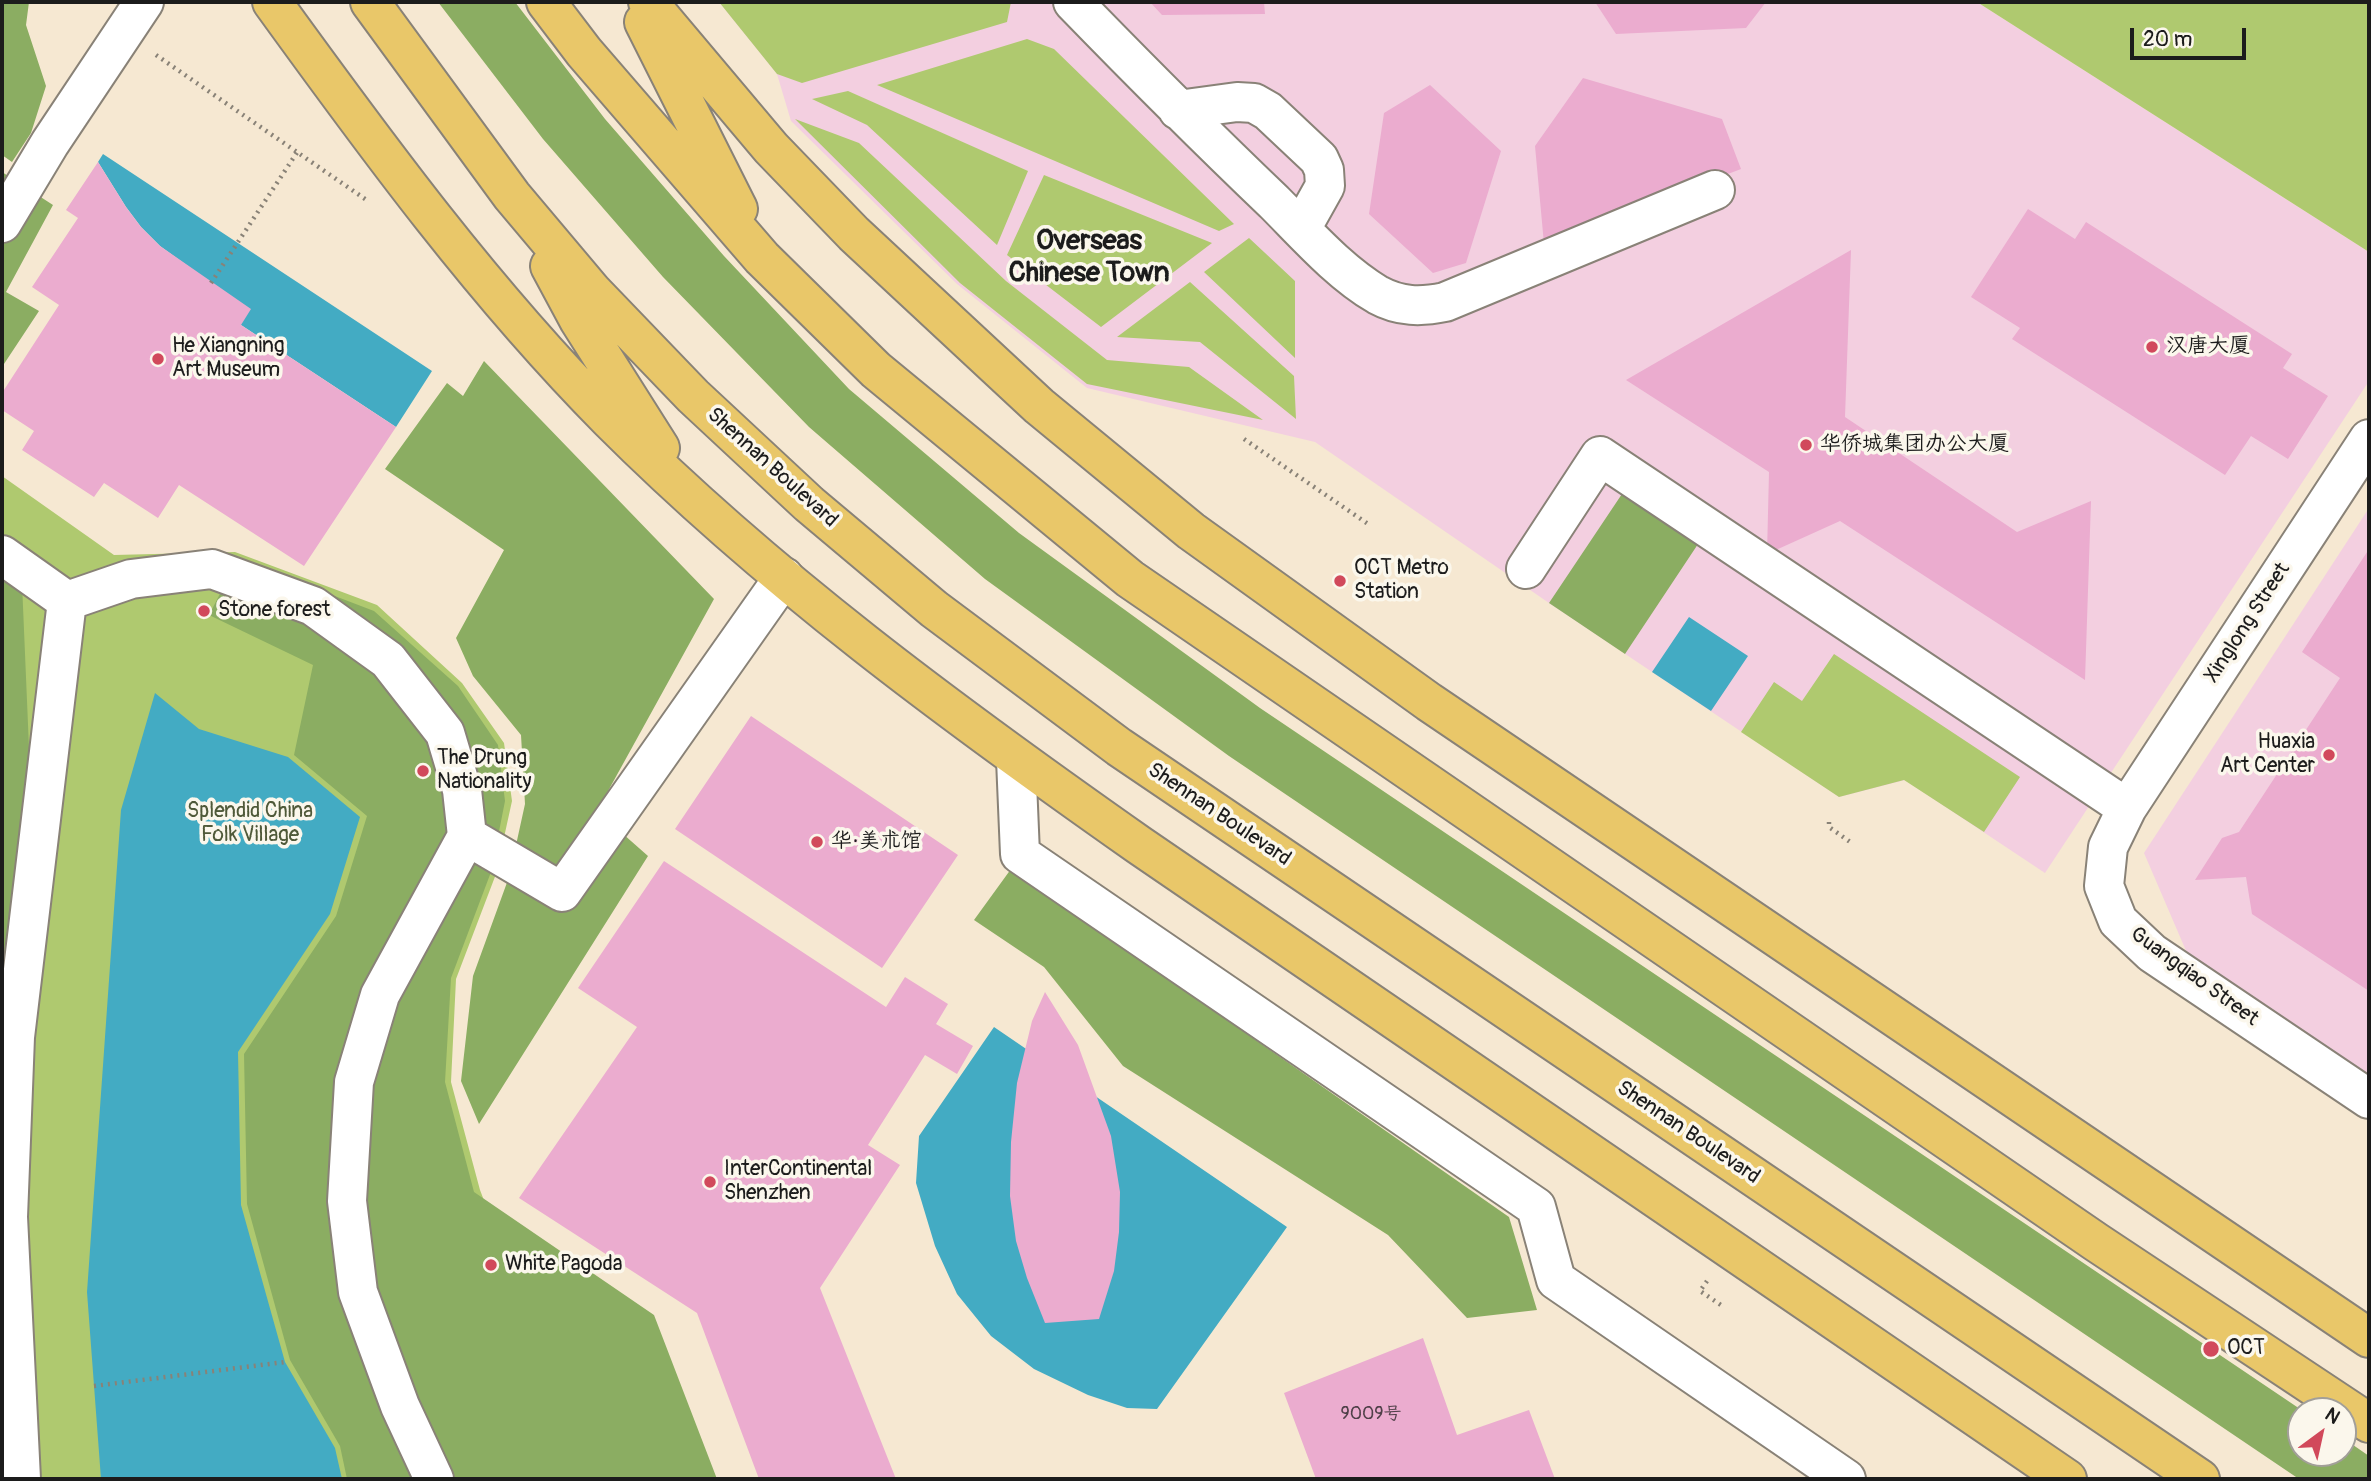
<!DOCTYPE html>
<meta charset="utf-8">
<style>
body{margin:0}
#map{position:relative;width:2371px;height:1481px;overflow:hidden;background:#f6e8d2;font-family:Pangolin,sans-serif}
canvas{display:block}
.frame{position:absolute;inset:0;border:4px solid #1c1c1c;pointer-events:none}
.north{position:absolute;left:2287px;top:1397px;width:70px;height:70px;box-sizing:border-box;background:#fbf7ec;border:2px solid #a29f99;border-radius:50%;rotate:33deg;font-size:19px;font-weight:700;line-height:28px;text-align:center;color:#1c1c1c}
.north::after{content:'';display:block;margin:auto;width:24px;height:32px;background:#d1495b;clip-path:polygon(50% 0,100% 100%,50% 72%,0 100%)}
.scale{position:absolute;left:2130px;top:28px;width:116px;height:32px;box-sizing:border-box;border:4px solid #1c1c1c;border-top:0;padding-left:9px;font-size:21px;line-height:24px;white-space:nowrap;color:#1c1c1c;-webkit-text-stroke:5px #fbf7ec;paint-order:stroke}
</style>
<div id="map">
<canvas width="2371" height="1481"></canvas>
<div class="frame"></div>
<div class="north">N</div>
<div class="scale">20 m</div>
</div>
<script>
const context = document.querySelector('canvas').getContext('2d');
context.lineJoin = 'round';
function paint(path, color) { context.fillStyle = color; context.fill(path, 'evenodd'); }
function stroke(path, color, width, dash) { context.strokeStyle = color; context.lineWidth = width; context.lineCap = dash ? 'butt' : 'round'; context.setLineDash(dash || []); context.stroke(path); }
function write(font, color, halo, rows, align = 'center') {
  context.font = font + ' Pangolin,"LXGW WenKai TC",sans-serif'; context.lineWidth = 7; context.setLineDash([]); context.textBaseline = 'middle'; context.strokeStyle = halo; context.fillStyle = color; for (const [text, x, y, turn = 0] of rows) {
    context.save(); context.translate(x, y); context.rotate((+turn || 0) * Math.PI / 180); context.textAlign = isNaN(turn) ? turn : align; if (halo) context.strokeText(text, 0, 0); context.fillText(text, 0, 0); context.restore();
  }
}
const built = new Path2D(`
 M719 2H1977L2369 252V381L2045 873 1905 780 1839 797 1549 603 1315 442 1087 388 957 284 791 121 777 74Z
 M2369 508V1078L2190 960 2144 853Z`);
const green = new Path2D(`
 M719 2H1011L1007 22 802 83 777 74Z
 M1977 2H2369V252Z
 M1027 39 1054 49 1234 224 1219 231 877 85Z
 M848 91 1028 171 997 245 867 125 812 99Z
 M795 119 859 143 1006 281 1107 360 1189 367 1263 420 1087 384 960 283Z
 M1044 175 1212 243 1101 327 1007 255Z
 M1249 238 1295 281V358L1204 272Z
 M1190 282 1294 376 1296 419 1200 342 1117 337Z
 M2 476 114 555 235 552 377 605 462 683 504 743 512 801 496 874 456 979 451 1082 480 1190 591 1479H2Z
 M1834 654 2020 777 1984 832 1904 780 1839 797 1741 732 1774 682 1802 701Z`);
const forest = new Path2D(`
 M2 2H29L26 25 46 86 31 133 12 162 2 155Z
 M438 2H515L605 119 724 256 849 389 1019 533 1260 708 2303 1411 2301 1453H2343V1438L2369 1456V1479H2299L1229 756 985 579 809 427 663 277 543 139Z
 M2 172 53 205 6 292 39 311 2 367Z
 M484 361 714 599 597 811 648 856 479 1124 461 1081 473 976 509 877 525 804 521 735 473 676 456 638 504 550 385 469 447 383 463 396Z
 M1632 479 1708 529 1625 654 1549 603Z
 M238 559 374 611 458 686 498 745 505 801 491 872 451 978 445 1082 474 1192 654 1315 717 1479H347L340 1446 290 1360 247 1204 244 1054 336 916 367 816 294 755 313 665 209 615Z
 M2 571 22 583 29 748 2 1096Z
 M1011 869 1509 1217 1537 1310 1467 1318 1388 1235 1123 1066 1044 967 974 920Z`);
const water = new Path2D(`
 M103 154 432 371 396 427 241 325 211 283 160 246 141 227 126 207 98 162Z
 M1689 617 1748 656 1711 711 1652 672Z
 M155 693 199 729 288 757 360 817 330 914 238 1052 241 1205 285 1362 335 1448 342 1479H101L87 1292 121 810Z
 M994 1027 1287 1227 1157 1409 1127 1408 1088 1395 1034 1369 991 1336 957 1294 935 1246 916 1183 919 1136Z`);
const building = new Path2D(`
 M1150 2H1264L1265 14 1162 15Z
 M1595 2H1766L1746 28 1616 34Z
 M1583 78 1722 119 1741 169 1544 244 1535 146Z
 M1430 85 1501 151 1466 263 1433 273 1369 214 1384 113Z
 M98 162 126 207 141 227 160 246 251 309 241 325 396 427 304 566 179 485 158 518 104 483 94 497 22 450 34 431 2 410V393L59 305 32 287 78 218 66 210Z
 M2028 209 2075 239 2086 222 2292 354 2283 368 2328 396 2288 459 2251 436 2225 475 2012 339 2020 328 1971 297Z
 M1851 250 1845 417 2017 532 2091 501 2085 680 1840 521 1767 554 1769 472 1626 380Z
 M2369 549V991L2252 914 2246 877 2195 880 2222 838 2239 832 2340 678 2302 652Z
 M751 716 958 855 882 968 675 829Z
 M664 861 886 1007 905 977 948 1004 936 1024 973 1046 957 1074 925 1055 868 1145 900 1165 820 1288 896 1479H759L697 1313 519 1198 637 1027 578 988Z
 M1045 992 1078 1045 1111 1136 1120 1192 1119 1232 1114 1271 1099 1319 1045 1323 1027 1278 1016 1241 1010 1196 1011 1142 1017 1083 1032 1021Z
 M1423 1338 1457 1435 1529 1410 1555 1479H1316L1284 1393Z`);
const path = new Path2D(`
 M156 55 368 201
 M211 283 298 151
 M1244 439 1371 526
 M1829 822V827L1853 844
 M1707 1281 1700 1291 1724 1307
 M94 1386 285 1362`);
const minor = new Path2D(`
 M1073 2C1139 70 1206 137 1274 202 1306 234 1339 272 1378 295 1400 307 1421 307 1445 302L1715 190
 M1178 110 1237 102 1254 103 1268 111 1319 159 1324 170 1325 186 1301 229
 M2 223 50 143 144 2
 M2369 439 2127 808 2108 847 2104 886 2118 921 2152 953 2369 1099
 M2 555 67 601
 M1526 569 1600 456 2127 808
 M1016 759 1020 854 1536 1207 1556 1280 1846 1479
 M467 836 562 892 784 577
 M21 1479 8 1217 15 1037 67 601 131 579 212 569 313 606 388 660 445 733 462 790 467 836 380 995 354 1082 347 1201 358 1292 400 1406 434 1479`);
const major = new Path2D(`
 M272 2C377 147 484 293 610 420 770 580 954 715 1139 845L2067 1479
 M370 2 512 196 592 291 693 396 809 504 934 609 1119 747 2200 1479
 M546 2 584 52 762 258 876 370 1130 579 2096 1242 2369 1423
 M648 2 771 148 854 234 1039 406 1191 531 1429 702 2369 1338
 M644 22 738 209
 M550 266 579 320 660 448`);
const markers = [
 [2152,347,7,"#d1495b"],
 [158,359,7,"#d1495b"],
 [1806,445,7,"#d1495b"],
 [1340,581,7,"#d1495b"],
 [204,611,7,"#d1495b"],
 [2329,755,7,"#d1495b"],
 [423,771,7,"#d1495b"],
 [817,842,7,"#d1495b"],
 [710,1182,7,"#d1495b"],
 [491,1265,7,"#d1495b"],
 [2211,1349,9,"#d1495b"]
];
const numberNames = [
 ["9009号",1371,1414]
];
const poiNames = [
 ["He Xiangning",172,347],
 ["Art Museum",172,371],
 ["汉唐大厦",2166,347],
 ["华侨城集团办公大厦",1820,445],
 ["OCT Metro",1354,569],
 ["Station",1354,593],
 ["Stone forest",218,611],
 ["Huaxia",2315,743,"right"],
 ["Art Center",2315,767,"right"],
 ["The Drung",437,759],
 ["Nationality",437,783],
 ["华·美术馆",831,842],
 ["InterContinental",724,1170],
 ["Shenzhen",724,1194],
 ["White Pagoda",505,1265],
 ["OCT",2227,1349]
];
const streetNames = [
 ["Shennan Boulevard",772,468,42],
 ["Xinglong Street",2248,623,-57],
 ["Shennan Boulevard",1219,815,34],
 ["Guangqiao Street",2194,977,36],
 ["Shennan Boulevard",1688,1133,34]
];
const parkNames = [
 ["Splendid China",250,812],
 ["Folk Village",250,836]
];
const districtNames = [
 ["Overseas",1089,242],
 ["Chinese Town",1089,274]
];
paint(built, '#f3cfe0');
paint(green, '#afc96f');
paint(forest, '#8bad62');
paint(water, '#43abc3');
paint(building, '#ebaccf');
stroke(minor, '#898277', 42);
stroke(major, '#898277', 42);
stroke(path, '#898277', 4.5, [2, 5]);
stroke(minor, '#fff', 38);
stroke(major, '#e9c769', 38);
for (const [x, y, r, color] of markers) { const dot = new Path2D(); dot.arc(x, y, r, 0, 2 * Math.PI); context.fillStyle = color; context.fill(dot); stroke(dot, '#fbf7ec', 2.5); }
write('18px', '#504049', null, numberNames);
write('21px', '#1c1c1c', '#fbf7ec', poiNames, 'left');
write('21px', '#1c1c1c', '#fbf7ec', streetNames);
write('21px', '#4f5939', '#fbf7ec', parkNames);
write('bold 28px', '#1c1c1c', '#fbf7ec', districtNames);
</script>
